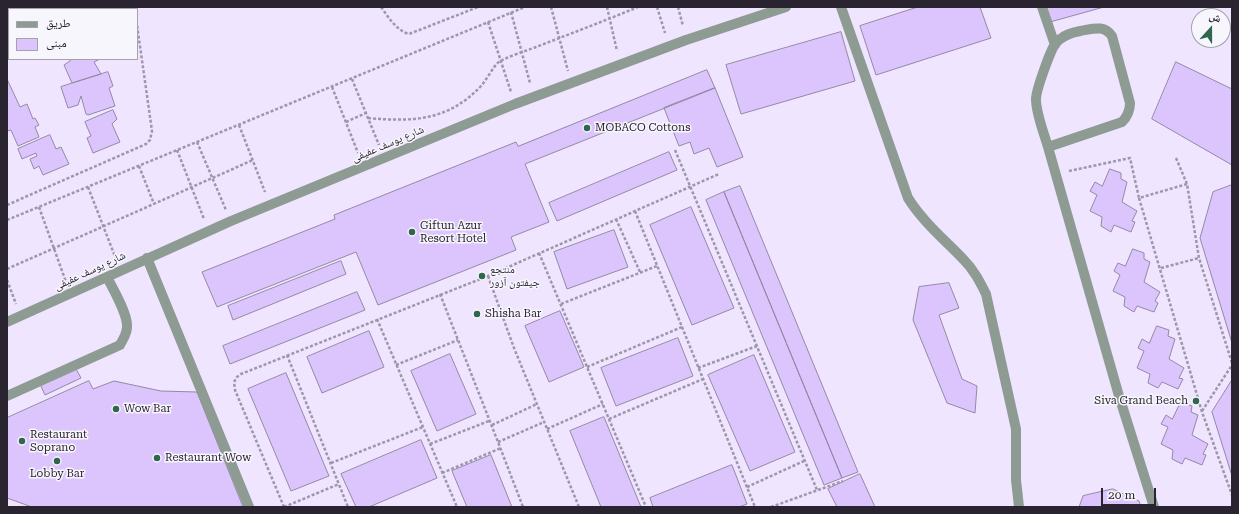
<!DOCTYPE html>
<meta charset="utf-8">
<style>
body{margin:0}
#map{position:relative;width:1239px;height:514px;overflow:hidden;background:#efe5ff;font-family:"Roboto Serif","Noto Naskh Arabic",serif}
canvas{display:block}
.frame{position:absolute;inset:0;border:8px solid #292430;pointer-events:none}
.legend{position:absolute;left:8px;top:8px;width:130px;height:52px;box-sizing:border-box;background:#f8f6fd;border:1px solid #a5a2ab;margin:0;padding:5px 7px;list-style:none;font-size:12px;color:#292430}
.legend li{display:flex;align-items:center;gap:8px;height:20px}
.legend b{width:20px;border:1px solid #a5a2ab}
.north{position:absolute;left:1191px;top:8px;width:40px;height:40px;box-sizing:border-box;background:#f8f6fd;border:1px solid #a5a2ab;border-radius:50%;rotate:21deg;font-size:11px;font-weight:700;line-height:16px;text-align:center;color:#292430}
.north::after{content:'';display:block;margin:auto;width:14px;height:18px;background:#30664c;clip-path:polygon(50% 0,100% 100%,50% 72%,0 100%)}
.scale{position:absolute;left:1101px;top:488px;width:55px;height:18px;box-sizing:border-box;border:2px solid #292430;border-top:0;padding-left:5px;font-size:12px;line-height:14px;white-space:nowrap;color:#292430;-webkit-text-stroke:3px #f8f6fd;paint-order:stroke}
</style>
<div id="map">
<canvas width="1239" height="514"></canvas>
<div class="frame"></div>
<ul class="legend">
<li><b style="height:5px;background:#8d9b93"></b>طريق</li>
<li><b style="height:11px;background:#dcc5fd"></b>مبنى</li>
</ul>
<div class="north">ش</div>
<div class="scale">20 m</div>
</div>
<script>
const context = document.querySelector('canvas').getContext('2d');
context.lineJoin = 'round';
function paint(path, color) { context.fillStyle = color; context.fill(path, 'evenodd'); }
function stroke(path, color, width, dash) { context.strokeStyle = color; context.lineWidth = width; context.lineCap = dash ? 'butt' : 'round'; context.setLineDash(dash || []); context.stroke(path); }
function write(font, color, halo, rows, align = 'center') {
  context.font = font + ' "Roboto Serif","Noto Naskh Arabic",serif'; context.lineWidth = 3; context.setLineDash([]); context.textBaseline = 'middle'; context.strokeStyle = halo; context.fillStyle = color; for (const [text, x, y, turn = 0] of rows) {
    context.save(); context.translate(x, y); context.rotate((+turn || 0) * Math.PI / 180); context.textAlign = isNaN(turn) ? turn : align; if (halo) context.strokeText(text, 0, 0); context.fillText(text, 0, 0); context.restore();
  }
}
const building = new Path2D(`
 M61 7H93L94 9H61L62 8Z
 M918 7H980L991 38 876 75 860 26Z
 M1046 7H1104L1050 22Z
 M841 32 855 81 741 114 726 65Z
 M69 59H100L94 62 101 74 72 83 64 65 70 61Z
 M1176 62 1232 89V165L1152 119Z
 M707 70 715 88 525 164 549 222 511 237 516 250 378 305 356 252 217 307 202 272 335 219 334 215 516 142 518 146Z
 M108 72 113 86 109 88 115 106 88 115 86 114 81 96 78 105 68 108 61 87Z
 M7 79 20 107 27 104 33 119 35 118 39 125 35 127 39 137 18 146 11 130 7 131Z
 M715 88 743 157 717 167 709 148 694 154 690 142 679 146 664 108Z
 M113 110 117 119 112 124 120 142 93 153 87 138 91 136 85 122Z
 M50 135 56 149 61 147 69 164 43 175 39 166 34 169 30 159 37 156 36 153 22 159 18 149Z
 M669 152 677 170 557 221 549 203Z
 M1110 169 1121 173V179L1127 182 1122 202 1137 211 1132 221 1135 222 1131 232 1114 225 1111 232 1101 226 1102 217 1090 211 1097 195 1090 191 1095 182 1102 186Z
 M1232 185V343L1200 238 1213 192Z
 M740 186 858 472 842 478 724 192Z
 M724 192 842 478 824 485 706 200Z
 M691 207 734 308 692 325 650 225Z
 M614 230 628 267 567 289 554 252Z
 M1133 249 1144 253V259L1150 262 1144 282 1160 292 1155 301 1158 303 1154 312 1137 306 1134 312 1124 306 1125 297 1113 291 1120 275 1114 271 1118 263 1125 266Z
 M341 261 346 274 233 320 228 306Z
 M949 283 959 308 939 315 962 379 977 386 975 413 947 403 913 320 919 287Z
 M357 292 365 310 230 364 223 346Z
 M560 311 584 367 549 382 525 326Z
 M1157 326 1169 330 1168 336 1175 339 1169 359 1184 368 1179 378 1183 379 1178 389 1162 382 1158 388 1148 383 1150 374 1137 368 1144 351 1138 348 1142 339 1149 343Z
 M369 331 384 367 322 393 307 357Z
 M678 338 693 376 616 406 601 368Z
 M450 354 476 414 437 431 411 371Z
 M754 355 795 452 750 471 708 375Z
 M75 367 81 378 45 395 40 384Z
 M286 373 329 476 291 491 248 389Z
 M1232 380V476L1212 412Z
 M89 381 93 389 114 381 161 391 197 392 243 507H32L7 498V418Z
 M1181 402 1192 406 1191 412 1198 415 1192 435 1208 444 1203 454 1206 455 1202 465 1185 458 1182 464 1172 459 1173 450 1161 444 1168 427 1161 424 1166 415 1172 419Z
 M604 417 641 507H601L570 431Z
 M421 440 437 478 369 507H356L341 474Z
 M491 455 512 507H467L452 471Z
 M732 465 747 504 739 507H653L650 498Z
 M860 474 875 507H837L828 489Z
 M1113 489 1139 501 1141 507H1079L1083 496Z`);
const path = new Path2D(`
 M134 7 135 9
 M381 7C389 18 396 30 409 34L478 7
 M551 7 568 71
 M607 7 617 51
 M657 7 665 33
 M678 7 683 26
 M511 12 530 83
 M488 22 511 92
 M352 79 379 145
 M332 87 358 153
 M368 118C413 122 448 121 481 86 486 81 494 65 499 62 506 57 526 51 536 47 570 34 604 21 638 7
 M346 122 366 113
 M239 125 265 192
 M197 142 226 210
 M177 150 204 219
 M675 150 817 490
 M1176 158 1187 184 1199 258 1232 363
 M139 166 154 204
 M1069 171 1130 158 1139 198
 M1187 184 1139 198 1202 412 1232 495
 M88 187 116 259
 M7 205 146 144 150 140 152 131 137 25
 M39 207 66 282
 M635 211 755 507
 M616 219 640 272
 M7 220 525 7
 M539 253 646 507
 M1161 268 1199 258
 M7 269 253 160
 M488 276 514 348 579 507
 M7 280 16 304
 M440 294 498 442 523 507
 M561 304 657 266
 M377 319 457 507
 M287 355 348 507
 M396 365 458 340
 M587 367 682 327
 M698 368 757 346
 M1202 411 1232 365
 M609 419 703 379
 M492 425 537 404
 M547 429 603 404
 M498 442 544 422
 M430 444 489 421
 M331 463 423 427
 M442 473 501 448
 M747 487 804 461
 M284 507 235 390 234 382 237 377 241 374 488 276 719 174
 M284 507 339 484
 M771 507 843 481`);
const minor = new Path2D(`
 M30 7V9
 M841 7 908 198C923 222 945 240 964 260 974 270 980 282 986 294L1016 429V480L1019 507
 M1042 7 1055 45
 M7 39 9 41
 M1048 147 1122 122C1128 116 1130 111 1130 103L1112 36C1105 26 1096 28 1085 30 1077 32 1069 32 1062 38 1059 39 1057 42 1055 44 1050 52 1036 90 1036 99 1036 114 1044 133 1048 147L1119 396 1154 507
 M147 258 249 507
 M7 322 231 221 515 104 686 40 786 7
 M7 396 120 345C123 339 127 334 127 327 128 314 113 289 107 277`);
const markers = [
 [587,128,4,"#30664c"],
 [412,232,4,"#30664c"],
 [482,276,4,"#30664c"],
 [477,314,4,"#30664c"],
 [1196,401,4,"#30664c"],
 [116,409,4,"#30664c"],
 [22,441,4,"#30664c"],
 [157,458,4,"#30664c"],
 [57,461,4,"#30664c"]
];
const poiNames = [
 ["MOBACO Cottons",595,128],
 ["Giftun Azur",420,226],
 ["Resort Hotel",420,239],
 ["منتجع",490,270],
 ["جيفتون آزور",490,283],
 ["Shisha Bar",485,314],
 ["Siva Grand Beach",1188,401,"right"],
 ["Wow Bar",124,409],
 ["Restaurant",30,435],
 ["Soprano",30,448],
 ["Restaurant Wow",165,458],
 ["Lobby Bar",57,474,"center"]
];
const streetNames = [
 ["شارع يوسف عفيفى",388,144,-23],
 ["شارع يوسف عفيفى",90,271,-25]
];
paint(building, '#dcc5fd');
stroke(building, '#9388a5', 1);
stroke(path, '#9e96aa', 2.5, [3, 2]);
stroke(minor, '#8d9b93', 10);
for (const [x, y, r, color] of markers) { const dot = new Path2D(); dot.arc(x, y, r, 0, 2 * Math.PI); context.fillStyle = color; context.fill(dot); stroke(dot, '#f8f6fd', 1.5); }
write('11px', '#292430', '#f8f6fd', poiNames, 'left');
write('11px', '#292430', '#f8f6fd', streetNames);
</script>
